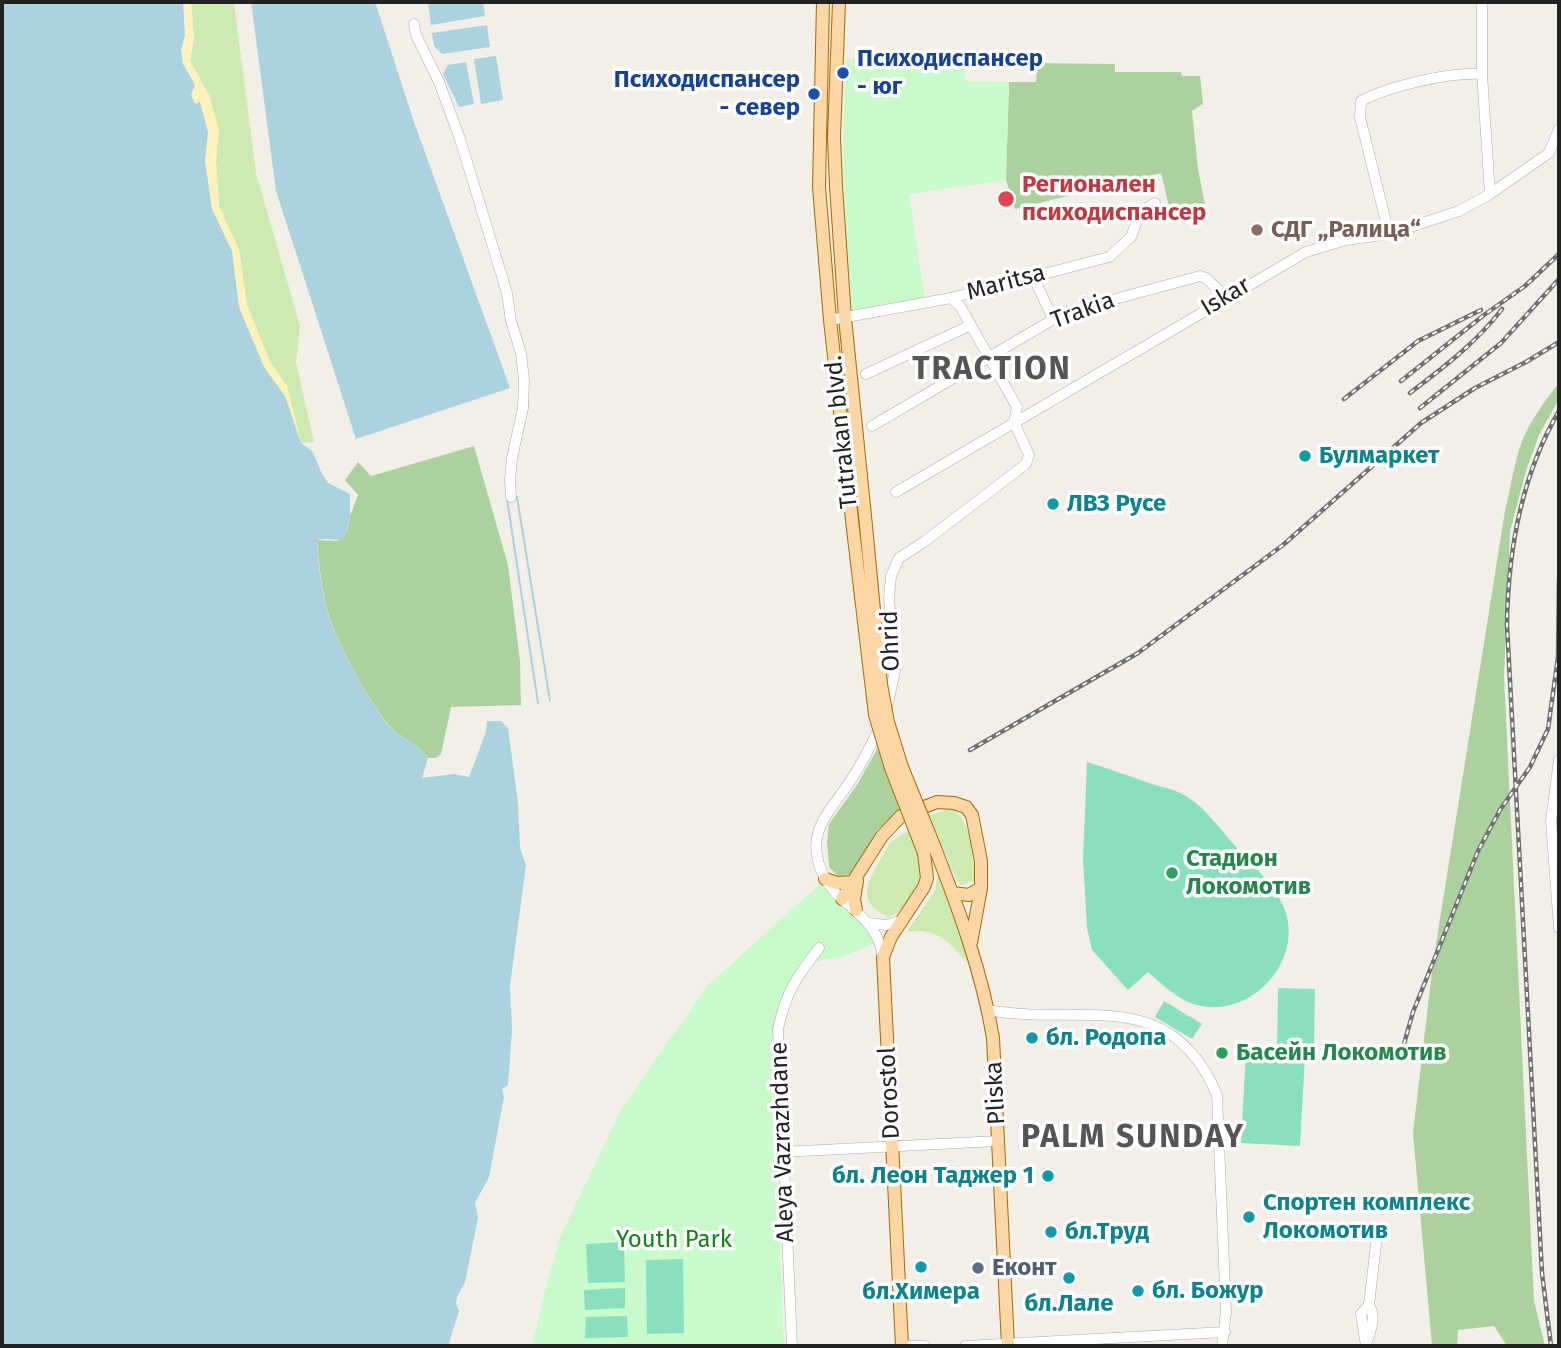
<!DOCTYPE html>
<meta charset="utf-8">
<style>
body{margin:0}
#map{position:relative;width:1561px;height:1348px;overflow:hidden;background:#f2efe9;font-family:"Fira Sans",sans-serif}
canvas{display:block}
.frame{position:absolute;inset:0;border:4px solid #222;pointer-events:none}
</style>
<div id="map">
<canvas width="1561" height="1348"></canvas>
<div class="frame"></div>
</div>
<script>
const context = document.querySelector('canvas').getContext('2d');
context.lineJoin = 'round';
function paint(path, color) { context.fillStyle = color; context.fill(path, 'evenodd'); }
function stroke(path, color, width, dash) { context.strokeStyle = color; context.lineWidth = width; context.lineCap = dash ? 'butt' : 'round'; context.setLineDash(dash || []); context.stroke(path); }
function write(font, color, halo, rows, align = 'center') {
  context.font = font + ' "Fira Sans",sans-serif'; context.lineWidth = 7; context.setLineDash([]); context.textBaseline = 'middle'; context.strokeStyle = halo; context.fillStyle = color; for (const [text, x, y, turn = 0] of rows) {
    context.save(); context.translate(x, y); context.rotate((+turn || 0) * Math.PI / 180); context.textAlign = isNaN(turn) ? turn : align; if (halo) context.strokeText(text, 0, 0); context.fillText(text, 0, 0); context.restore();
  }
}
const grass = new Path2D(`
 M191 2H234L256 173 300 326 296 362 314 442 301 443 287 386 270 362 247 305 239 250 219 206 216 161 218 130 209 95 190 61 194 38Z
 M950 808C972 819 971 852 975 874L974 881 961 885 956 879 930 816Z
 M908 831C914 843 920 855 921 868 922 885 904 913 888 917 858 902 865 886 879 862 891 841 885 844 908 831Z
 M938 869 970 959 969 965C954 946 936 926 910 932L908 930 935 891Z`);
const forest = new Path2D(`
 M1037 63 1115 64V72H1181L1182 76H1200L1203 104 1192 111 1198 169 1206 210 1172 218 1161 173 1015 209 1006 180 1009 82H1036Z
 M1559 383V399L1539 435 1526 471 1510 531 1504 677 1534 1301 1545 1346H1507L1494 1326 1458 1330 1457 1346H1432L1413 1133 1433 963 1505 511C1510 491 1513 470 1519 450 1526 426 1544 402 1559 383Z
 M474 446 508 565 520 661 521 705 451 707 441 754 436 758H428C417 743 399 738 387 723 369 701 334 638 327 609 321 587 319 563 317 540L337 541 347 531 350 516 358 495 345 480 358 462 371 476Z
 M881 742 903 810 877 830 854 874 838 876 829 867 827 842 829 824 857 785Z`);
const sand = new Path2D(`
 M183 2H191L194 38 190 61 209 95 219 130 216 161 219 206 239 250 247 305 270 362 287 386 301 443 285 397 264 367 239 307 232 251 212 209 205 161 208 132 200 102 195 104 190 95 192 75C178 58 182 57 185 37 187 26 184 13 183 2Z`);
const park = new Path2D(`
 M845 59 966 61 965 81 1009 82 1006 180 909 194 925 299 852 312 843 177Z
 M822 882 879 942 841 957 800 964 780 1001 772 1063 784 1346H532L546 1287 560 1237 622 1108 707 986Z`);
const pitch = new Path2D(`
 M1087 762C1109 769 1130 776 1152 784 1162 787 1173 789 1182 794 1204 805 1219 828 1235 846 1253 866 1278 887 1286 913 1301 963 1252 1016 1201 1006 1180 1002 1164 986 1148 972L1128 990 1092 950 1087 928 1083 859Z
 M1278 988 1315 989 1314 1050H1277Z
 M1164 1001 1202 1024 1192 1039 1155 1017Z
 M1246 1052 1305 1056 1300 1146 1241 1143Z
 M624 1242 625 1282 588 1283 586 1244Z
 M683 1259 684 1333 647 1334 646 1260Z
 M625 1288V1308L585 1310 584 1290Z
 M627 1316 628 1337 585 1338 586 1317Z`);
const water = new Path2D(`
 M2 2H183L185 36 181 50 183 64 195 85 191 95 195 104 200 102 208 132 205 161 212 209 232 251 239 307 264 367 285 396 301 443 313 452 321 472 328 483 350 494V516L345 538C334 542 325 537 317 540 318 563 321 588 327 610 334 638 369 701 387 724 399 738 417 743 428 758L422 778 454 774 469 777 486 732 487 721H501L508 728 518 803 520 848 526 865 510 986 512 1031 508 1085 502 1089 504 1097 489 1177 475 1203 478 1218 465 1282 457 1297 456 1304 459 1311 448 1346H2Z
 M251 2H375L414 122 510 388 356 439 276 191Z
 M434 2H483L485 16 431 25 428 3Z
 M487 25 490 47 442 54 434 46 432 33Z
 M496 56 503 100 481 104 474 59Z
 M466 62 474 104 459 107 443 74 448 65Z`);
const stream = new Path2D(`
 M517 497 550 701
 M507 499 538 703`);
const minor = new Path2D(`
 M1482 2V74L1490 194
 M414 24 416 35 439 82 460 139 507 293 511 321 521 353 524 380 523 408 512 458 510 480 511 497
 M1389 234 1360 117 1361 101C1390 86 1449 72 1482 74
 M1033 276 1053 319
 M830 320 951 298 1109 257 1131 237 1137 221 1147 208 1155 203
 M866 374 971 325
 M872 426 1064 313 1200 276 1206 278 1226 297
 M896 492 1306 252 1346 240 1389 234 1459 211 1490 194 1549 153 1559 129
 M886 712 895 671 889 598 891 576 899 558 924 542 1026 464 1029 455 1014 422 1017 407 960 306 951 298
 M880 726C871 746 861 765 849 783 841 795 831 806 824 819 807 848 820 880 844 901 863 917 879 930 883 957
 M1559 760 1551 821 1559 928
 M869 923 886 925 903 920
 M988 1010C1080 1027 1170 983 1217 1095L1226 1312 1222 1346
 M782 1152 998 1141
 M1366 1345C1370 1332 1377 1318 1369 1305
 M792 1346 778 1029C786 992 796 978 819 948
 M901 1346H925
 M965 1346 1225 1332
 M1366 1346 1361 1314 1369 1305 1376 1244`);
const major = new Path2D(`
 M823 2 819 187 830 320 853 529
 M839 2 834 137 836 186 845 318 866 526
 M935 848C959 910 982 972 993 1038L1008 1346
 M825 879 837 883 853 882
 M952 893 969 895 981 888
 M842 899 882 836 901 816 937 802 954 803 966 807 972 815 981 861V888L971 943
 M856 910 854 899 857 881
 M902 1346 883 957 891 937 924 887 927 878 924 853`);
const rail = new Path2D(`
 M1401 381 1484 315 1525 286 1559 254
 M1410 393C1444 367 1476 343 1502 309
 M1344 399 1418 341 1481 310
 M1420 408 1501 343 1559 279
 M970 750 1138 653 1283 545 1421 423 1475 388 1526 362 1559 342
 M1404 1044 1413 1012 1478 851 1500 810 1530 767 1548 729 1558 657 1559 579
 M1551 1346 1542 1273 1507 625C1508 550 1521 476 1559 411`);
const majorBridge = new Path2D(`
 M866 526 881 684 888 722 902 767 935 848
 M853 529 875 715 891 768 924 853`);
const markers = [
 [843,73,7,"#1a4fb4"],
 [814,94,7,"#1a4fb4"],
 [1006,199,9,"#e0444e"],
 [1257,230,7,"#8d6e63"],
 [1305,456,7,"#0f9aa8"],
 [1053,504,7,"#0f9aa8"],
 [1172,873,7,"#2e9e5b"],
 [1032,1038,7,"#0f9aa8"],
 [1222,1053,7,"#2e9e5b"],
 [1048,1176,7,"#0f9aa8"],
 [1249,1217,7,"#0f9aa8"],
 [1051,1232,7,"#0f9aa8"],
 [921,1267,7,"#0f9aa8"],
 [978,1268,7,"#5c6f8a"],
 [1069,1278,7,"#0f9aa8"],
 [1138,1291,7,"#0f9aa8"]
];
const transitNames = [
 ["Психодиспансер",857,59],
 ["- юг",857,87],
 ["Психодиспансер",800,80,"right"],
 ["- север",800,108,"right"]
];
const healthNames = [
 ["Регионален",1022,185],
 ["психодиспансер",1022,213]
];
const educationNames = [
 ["СДГ „Ралица“",1271,230]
];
const streetNames = [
 ["Maritsa",1006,283,-15],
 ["Iskar",1226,297,-31],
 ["Trakia",1083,311,-20],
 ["Tutrakan blvd.",842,432,-96],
 ["Ohrid",891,641,-92],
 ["Dorostol",890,1093,-93],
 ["Pliska",996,1093,-93],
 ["Aleya Vazrazhdane",783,1142,-92]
];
const cultureNames = [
 ["Булмаркет",1319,456],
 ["ЛВЗ Русе",1067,504],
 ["бл. Родопа",1046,1038],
 ["бл. Леон Таджер 1",1034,1176,"right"],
 ["Спортен комплекс",1263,1203],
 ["Локомотив",1263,1231],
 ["бл.Труд",1065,1232],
 ["бл. Божур",1152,1291],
 ["бл.Химера",921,1292,"center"],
 ["бл.Лале",1069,1304,"center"]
];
const leisureNames = [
 ["Стадион",1186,859],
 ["Локомотив",1186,887],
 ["Басейн Локомотив",1236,1053]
];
const parkNames = [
 ["Youth Park",674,1240]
];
const serviceNames = [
 ["Еконт",992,1268]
];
const districtNames = [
 ["TRACTION",992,370],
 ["PALM SUNDAY",1133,1138]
];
paint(grass, '#cdebb0');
paint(forest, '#add19e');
paint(sand, '#fff1ba');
paint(park, '#c8facc');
paint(pitch, '#88e0be');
paint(water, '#aad3df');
stroke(stream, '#aad3df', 2);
stroke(minor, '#a9a9a9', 11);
stroke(major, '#a06b00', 14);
stroke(minor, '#fff', 10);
stroke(major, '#fcd6a4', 12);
stroke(rail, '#707070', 4.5);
stroke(rail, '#fff', 2, [5]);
stroke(majorBridge, '#a06b00', 14, []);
stroke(majorBridge, '#fcd6a4', 12);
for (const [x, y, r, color] of markers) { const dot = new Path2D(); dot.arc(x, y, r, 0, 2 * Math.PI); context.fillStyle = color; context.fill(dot); stroke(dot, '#fff', 2.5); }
write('bold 24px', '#164399', '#fff', transitNames, 'left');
write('bold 24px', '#be3a42', '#fff', healthNames, 'left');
write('bold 24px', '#785e54', '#fff', educationNames, 'left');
write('24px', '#222', '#fff', streetNames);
write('bold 24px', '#0d838f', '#fff', cultureNames, 'left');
write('bold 24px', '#27864d', '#fff', leisureNames, 'left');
write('24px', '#0c8416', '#fff', parkNames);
write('bold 24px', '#4e5e75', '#fff', serviceNames, 'left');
context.letterSpacing = '2px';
write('bold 32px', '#555', '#fff', districtNames);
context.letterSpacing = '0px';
</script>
